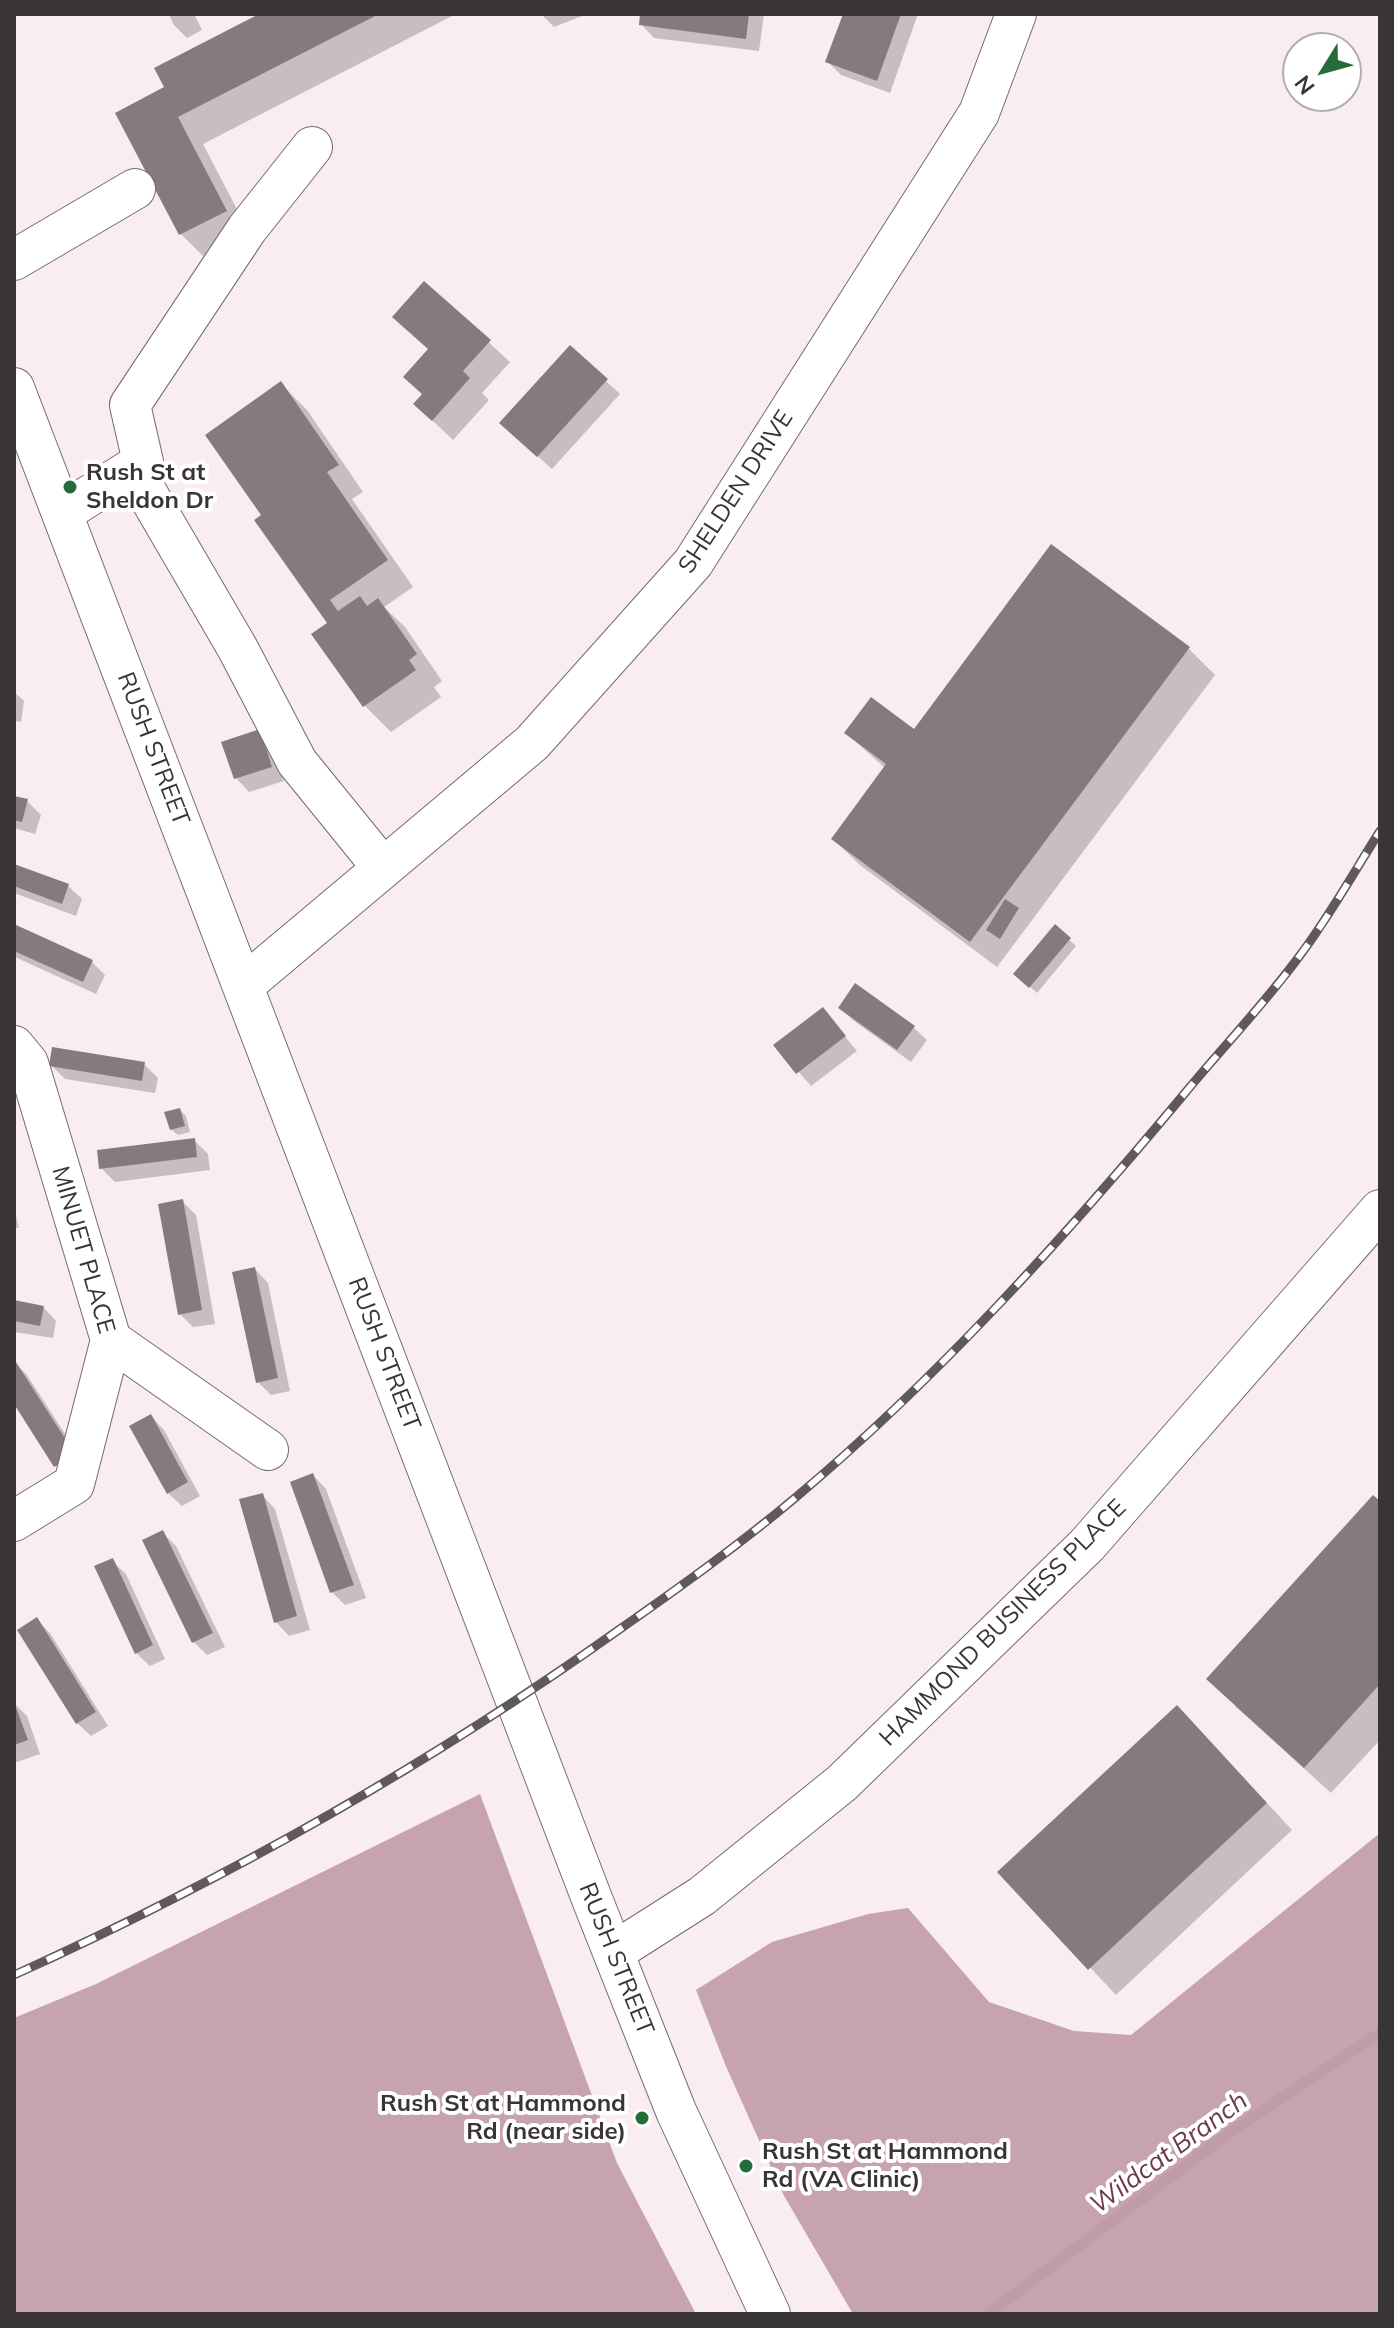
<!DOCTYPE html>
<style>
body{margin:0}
#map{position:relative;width:1394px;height:2328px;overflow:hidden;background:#faedf1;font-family:Mulish,sans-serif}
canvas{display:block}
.frame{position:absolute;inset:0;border:16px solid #393435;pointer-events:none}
.north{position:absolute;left:1282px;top:32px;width:80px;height:80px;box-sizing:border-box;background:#fff;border:2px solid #b0aeae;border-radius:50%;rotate:233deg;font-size:22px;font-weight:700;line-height:32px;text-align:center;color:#393435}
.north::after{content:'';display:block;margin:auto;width:28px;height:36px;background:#246c39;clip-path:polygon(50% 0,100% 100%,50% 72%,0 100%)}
</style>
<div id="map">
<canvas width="1394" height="2328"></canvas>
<div class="frame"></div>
<div class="north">N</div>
</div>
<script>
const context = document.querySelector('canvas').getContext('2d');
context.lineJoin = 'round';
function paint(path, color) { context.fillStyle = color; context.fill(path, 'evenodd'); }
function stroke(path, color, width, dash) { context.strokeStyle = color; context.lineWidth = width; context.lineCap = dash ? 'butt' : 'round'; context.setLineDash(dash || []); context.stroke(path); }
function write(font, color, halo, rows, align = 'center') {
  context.font = font + ' Mulish,sans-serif'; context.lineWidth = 8; context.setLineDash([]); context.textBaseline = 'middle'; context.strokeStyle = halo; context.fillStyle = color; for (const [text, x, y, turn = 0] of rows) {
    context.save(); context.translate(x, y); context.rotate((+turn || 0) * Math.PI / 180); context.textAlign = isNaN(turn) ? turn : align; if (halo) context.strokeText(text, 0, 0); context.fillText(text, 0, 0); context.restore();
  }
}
const forest = new Path2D(`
 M480 1794 617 2163 696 2314H14V2018L96 1984Z
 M1380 1833V2314H853L783 2194 725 2064 696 1990 772 1942 868 1914 908 1908 989 2002 1074 2031 1131 2035Z`);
const shadow = new Path2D(`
 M169 14H194L202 30 187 38 173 24Z
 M263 14H456L203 144 252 238 207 260 181 234 167 88Z
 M541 14H587L554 27Z
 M642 14H764L759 51 654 38 641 24Z
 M845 14H918L890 93 841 75 828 62Z
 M425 284 510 362 482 393 489 400 453 440 415 404 424 395 430 350Z
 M570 348 620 394 552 469 515 436Z
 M280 383 307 410 363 492 352 499 413 587 384 607 405 627 442 681 434 687 441 697 391 732 365 706 330 623 264 516Z
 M1188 648 1215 675 997 967 860 865 833 839 885 768 846 733 914 732Z
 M14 692 24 701 21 722 14 721Z
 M259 731 273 745 284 781 249 792 236 778Z
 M14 798 27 801 41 815 35 834 14 828Z
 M14 866 68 886 82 899 76 916 14 893Z
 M14 926 92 962 105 975 96 994 17 958 14 956Z
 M1055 927 1076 946 1037 993 1022 980Z
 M840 1008 913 1027 927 1040 911 1062 854 1021Z
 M823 1010 857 1051 811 1086 776 1046Z
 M144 1064 158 1078 155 1093 65 1079 51 1065Z
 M180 1110 186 1116 190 1132 178 1135 171 1129Z
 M194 1140 208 1154 210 1170 115 1182 101 1168Z
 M182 1201 196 1215 215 1324 193 1327 180 1314Z
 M14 1208 19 1228H14Z
 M255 1269 268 1283 290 1391 271 1395 258 1382Z
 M14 1303 43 1307 56 1321 53 1338 14 1332Z
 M14 1362 27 1375 87 1468 69 1479 56 1466 14 1401Z
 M151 1416 164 1430 200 1496 182 1506 168 1493Z
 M313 1475 326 1489 366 1598 345 1605 332 1592Z
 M262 1495 275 1509 310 1630 289 1636 276 1622Z
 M1380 1504V1740L1331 1793 1235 1706Z
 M162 1532 176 1546 225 1647 207 1655 194 1642Z
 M112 1561 126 1574 165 1659 150 1666 136 1653Z
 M37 1620 50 1633 108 1726 91 1736 77 1723Z
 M14 1703 27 1716 40 1754 14 1763Z
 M1203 1734 1292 1830 1116 1995 1000 1872Z`);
const stream = new Path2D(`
 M988 2314 1228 2134 1380 2033`);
const building = new Path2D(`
 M259 14H379L178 117 227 211 179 235 115 113 164 87 154 68Z
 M640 14H749L746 39 639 25Z
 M843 14H901L877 81 825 62Z
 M424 281 491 340 463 371 470 378 432 421 413 404 422 394 403 377 428 349 392 317Z
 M570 345 608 379 537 457 499 423Z
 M281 381 339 465 327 472 388 560 330 600 338 611 360 596 367 606 378 598 417 654 409 660 416 670 363 707 311 634 327 623 254 520 261 515 205 435Z
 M1051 544 1190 647 970 942 831 839 886 764 844 733 871 697 914 729Z
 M260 729 272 767 234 779 221 742Z
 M14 796 28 799 22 822 14 820Z
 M14 864 69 884 62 904 14 886Z
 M1005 899 1019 908 1000 939 986 930Z
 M14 924 93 960 83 982 14 951Z
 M1055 924 1071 938 1029 988 1013 974Z
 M855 983 915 1026 897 1050 838 1008Z
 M823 1007 846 1036 796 1074 773 1045Z
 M52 1047 145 1062 142 1081 49 1066Z
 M180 1108 185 1126 170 1130 164 1112Z
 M195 1138 197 1157 99 1169 97 1150Z
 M183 1199 202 1310 178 1315 158 1204Z
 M255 1267 278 1378 256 1383 232 1272Z
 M14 1300 44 1306 40 1326 14 1321Z
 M14 1359 75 1454 54 1467 14 1404Z
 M151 1414 188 1482 167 1494 129 1426Z
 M313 1473 354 1585 330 1593 290 1482Z
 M263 1493 297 1616 274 1623 239 1499Z
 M1373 1495 1380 1501V1684L1304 1768 1206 1679Z
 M163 1530 213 1633 192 1643 142 1540Z
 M113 1558 153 1645 135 1654 94 1566Z
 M37 1617 96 1712 76 1724 17 1630Z
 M14 1702 28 1740 14 1745Z
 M1177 1705 1267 1803 1088 1970 997 1872Z`);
const minor = new Path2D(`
 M14 260 135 189
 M14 388 592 1899 676 2111 770 2314
 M133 469 238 649 297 762 383 868
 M62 513 143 462 130 405 247 229 312 147
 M244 985 532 743 693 563 979 113 1016 14
 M14 1046 28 1063 111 1340 74 1484 14 1521
 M111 1340 268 1450
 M614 1952 702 1896 842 1783 1087 1545 1380 1210`);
const rail = new Path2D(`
 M14 1975C227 1879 430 1764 620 1629 680 1587 739 1545 795 1498 938 1378 1065 1237 1185 1093 1223 1047 1266 1002 1301 954 1330 915 1354 872 1380 831`);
const markers = [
 [70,487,8,"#246c39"],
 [642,2118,8,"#246c39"],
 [746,2166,8,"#246c39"]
];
const poiNames = [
 ["Rush St at",86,473],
 ["Sheldon Dr",86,501],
 ["Rush St at Hammond",626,2104,"right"],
 ["Rd (near side)",626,2132,"right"],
 ["Rush St at Hammond",762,2152],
 ["Rd (VA Clinic)",762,2180]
];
const streetNames = [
 ["SHELDEN DRIVE",736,492,-57],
 ["RUSH STREET",153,749,69],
 ["MINUET PLACE",83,1250,74],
 ["RUSH STREET",384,1354,69],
 ["HAMMOND BUSINESS PLACE",1003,1623,-45],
 ["RUSH STREET",616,1959,68]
];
const waterNames = [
 ["Wildcat Branch",1169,2153,-36]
];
paint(forest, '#c7a3ad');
paint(shadow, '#0003');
stroke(stream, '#bf9ca6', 11);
paint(building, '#867a7d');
stroke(minor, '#756a6d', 42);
stroke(minor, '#fff', 40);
stroke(rail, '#60595b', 9);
stroke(rail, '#fff', 6, [18]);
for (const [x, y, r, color] of markers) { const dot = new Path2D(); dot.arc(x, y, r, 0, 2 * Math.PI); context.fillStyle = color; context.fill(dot); stroke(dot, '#fff', 3); }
write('bold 24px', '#393435', '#fff', poiNames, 'left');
write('24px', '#393435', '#fff', streetNames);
write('italic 26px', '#6c3a4a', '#fff', waterNames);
</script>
